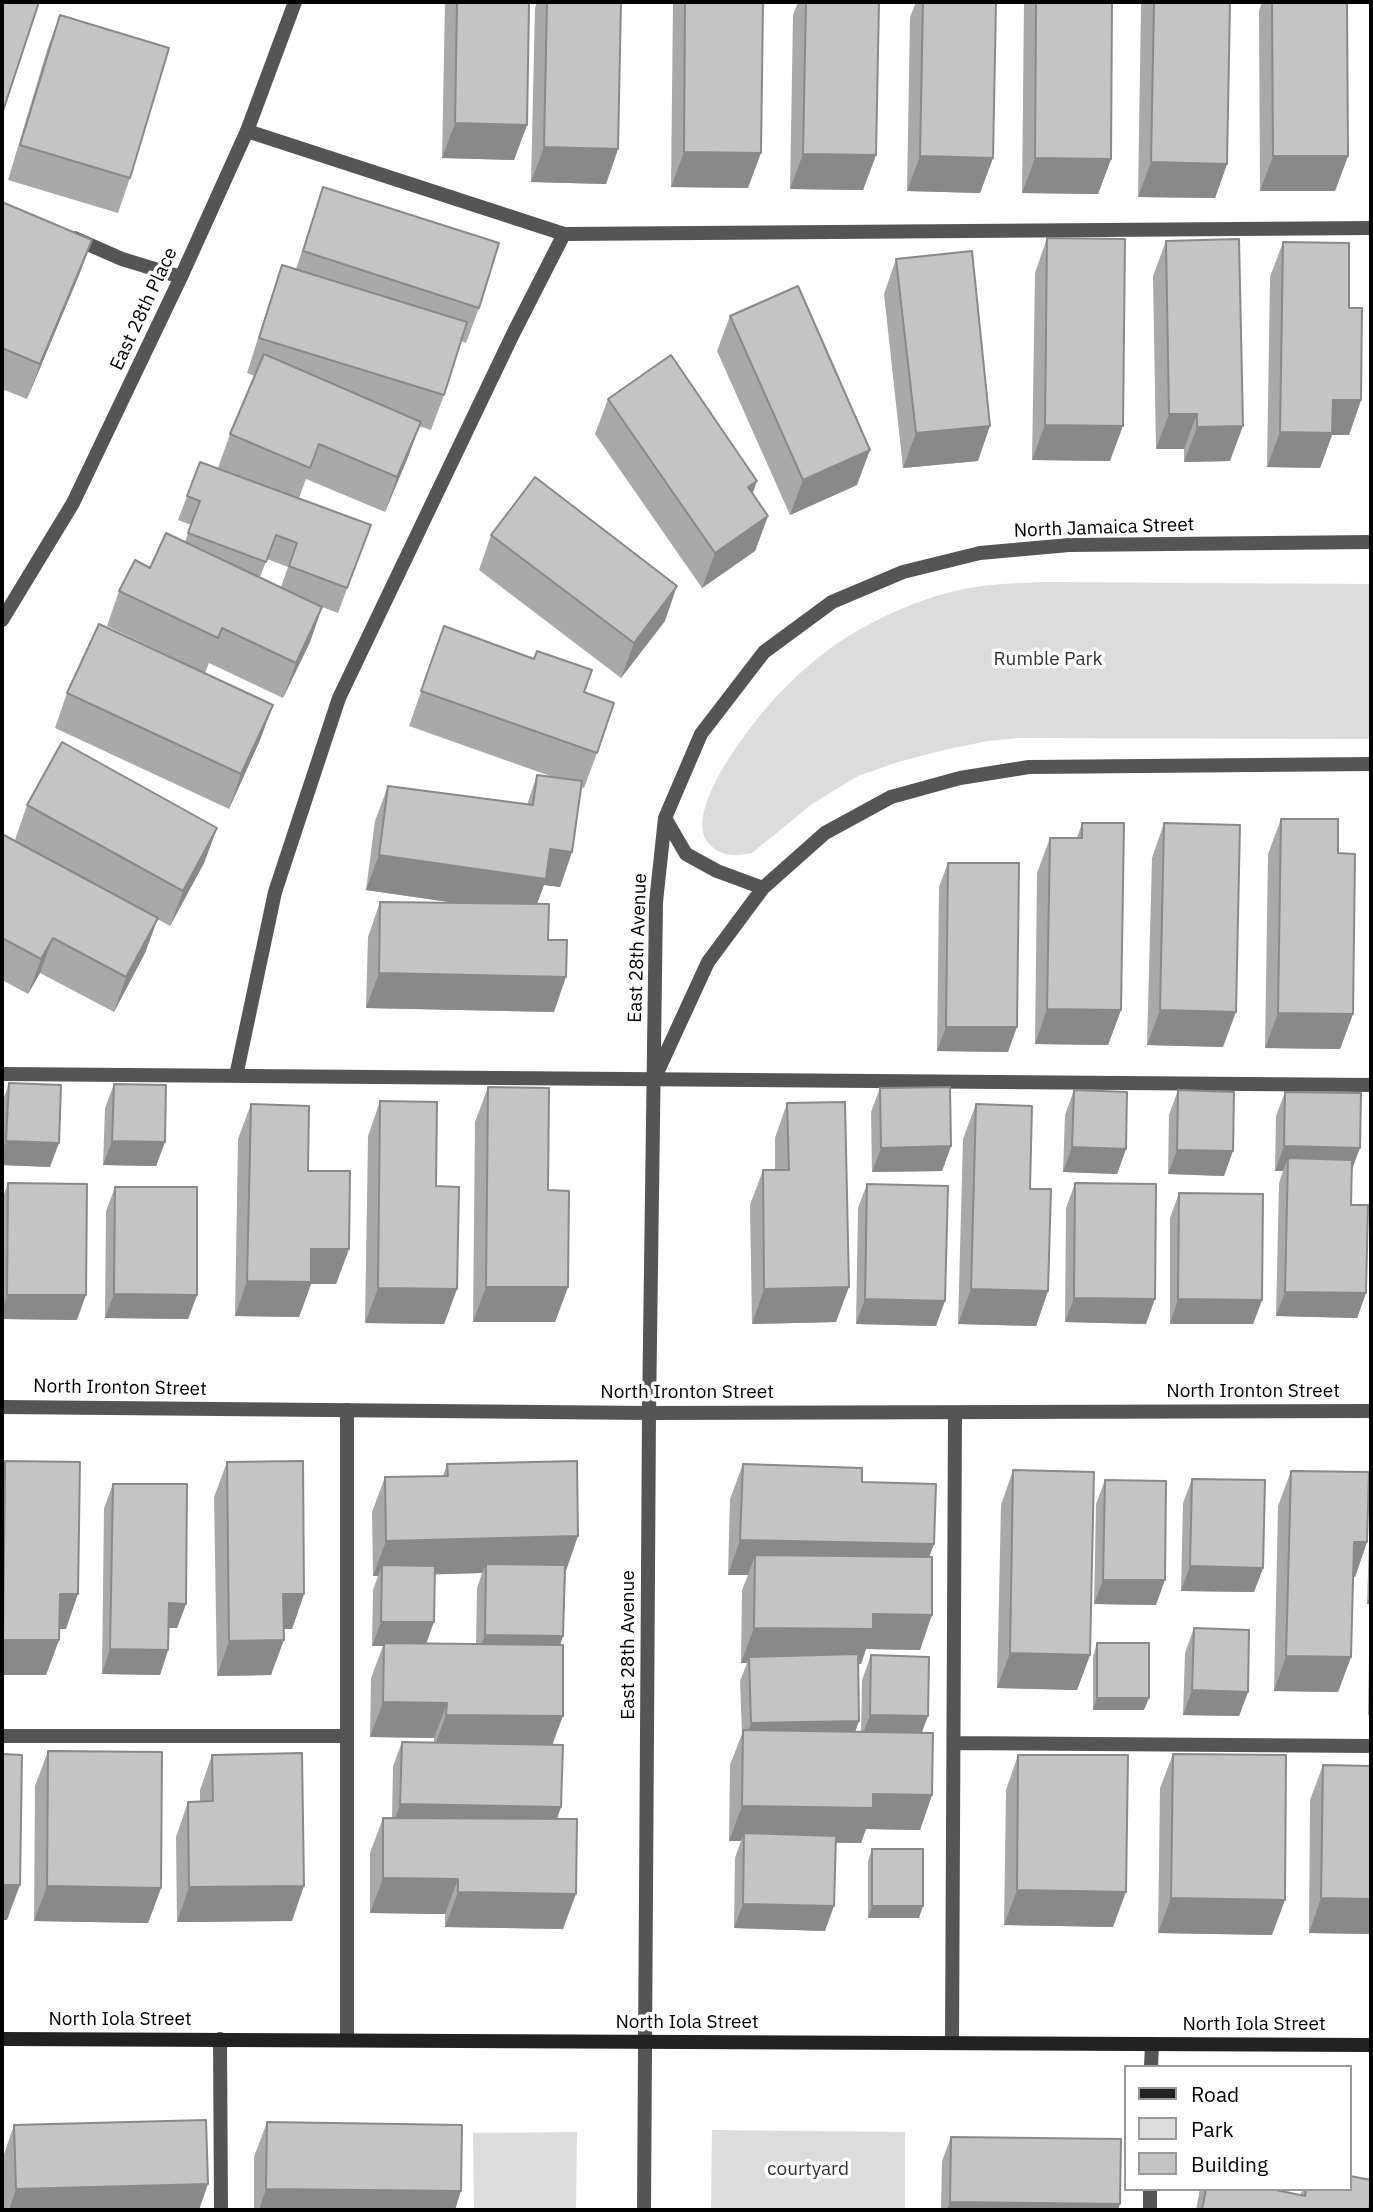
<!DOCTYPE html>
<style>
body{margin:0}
#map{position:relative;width:1373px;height:2212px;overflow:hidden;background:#fff;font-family:"IBM Plex Sans",sans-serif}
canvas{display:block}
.frame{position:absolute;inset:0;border:4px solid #000;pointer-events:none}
.legend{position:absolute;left:1124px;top:2065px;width:228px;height:126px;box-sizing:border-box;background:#fff;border:2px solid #999;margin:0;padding:9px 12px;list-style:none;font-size:21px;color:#000}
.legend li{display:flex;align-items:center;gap:14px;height:35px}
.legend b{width:35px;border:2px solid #999}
</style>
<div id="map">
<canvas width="1373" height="2212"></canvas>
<div class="frame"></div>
<ul class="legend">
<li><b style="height:9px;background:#222"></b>Road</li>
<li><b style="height:19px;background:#dcdcdc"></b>Park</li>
<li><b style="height:19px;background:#c4c4c4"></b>Building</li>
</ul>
</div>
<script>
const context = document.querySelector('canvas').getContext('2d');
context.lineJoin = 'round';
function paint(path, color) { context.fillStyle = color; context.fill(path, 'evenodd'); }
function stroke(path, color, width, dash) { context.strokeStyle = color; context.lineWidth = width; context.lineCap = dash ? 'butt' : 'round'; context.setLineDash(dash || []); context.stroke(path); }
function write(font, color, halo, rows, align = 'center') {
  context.font = font + ' "IBM Plex Sans",sans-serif'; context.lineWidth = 7; context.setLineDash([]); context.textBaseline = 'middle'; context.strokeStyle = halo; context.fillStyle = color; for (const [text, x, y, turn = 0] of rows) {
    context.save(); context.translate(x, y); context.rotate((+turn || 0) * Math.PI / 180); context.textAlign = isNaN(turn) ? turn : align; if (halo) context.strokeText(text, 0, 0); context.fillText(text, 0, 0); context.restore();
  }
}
const green = new Path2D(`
 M1046 582 1371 584V739L1019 738 988 741 944 750 898 762 858 776 812 804 752 853C737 856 723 857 711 846 679 817 746 732 767 707 787 683 824 650 852 634 889 612 934 593 976 587 999 583 1023 583 1046 582Z
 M712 2130 905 2132V2210H711Z
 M577 2132 576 2210H474L473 2133Z`);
const lane = new Path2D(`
 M247 131 564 234 1371 228
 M74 238 122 259 181 277
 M2 1074 1371 1085
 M236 1076 275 892 339 698 513 334 564 234
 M347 1410V2040
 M2 1736H347
 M954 1743 1371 1746
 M220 2039 221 2210
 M952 2043 955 1413
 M1151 2067 1152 2044
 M1150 2210V2189`);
const street = new Path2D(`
 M2 620 73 503 181 277 247 131 295 2
 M665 818 686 854 717 871 763 888
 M656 1075 708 962 763 888 825 833 891 797 960 778 1029 767 1371 764
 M2 1407 649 1413 1371 1411
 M644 2210 649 1413 656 902 665 818 701 734 764 652 832 602 903 572 980 553 1069 545 1371 542`);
const secondary = new Path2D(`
 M2 2039 1371 2045`);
const wall = new Path2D(`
 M445 2H529L527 125 514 160 442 158Z
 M537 2H621L618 149 606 184 531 182 535 8Z
 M673 2H763L748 188 671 187Z
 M798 2H879L876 155 863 190 790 189 793 15Z
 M916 2H996L993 158 980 193 907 191 910 17Z
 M1024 2H1112L1111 159 1098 194 1022 193Z
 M1143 2H1154L1227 164 1215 198 1138 197 1141 5Z
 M1262 2H1347L1348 156 1335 191H1260L1259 11Z
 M60 15 130 178 118 213 8 180 47 50Z
 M323 187 479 308 466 343 461 341 444 395 431 430 419 426 408 457 385 512 306 479 299 498 371 525 338 613 322 607 310 642 283 698 209 663 205 673 107 626 119 591 185 542 191 525 178 520 200 462 218 468 230 434 255 376 247 373 270 300 282 265 296 269ZM267 559 288 567 281 587 260 577Z
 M2 202 92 240 79 275 27 399 2 389Z
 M1047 238 1110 461 1032 460 1035 273Z
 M1166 241 1230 461 1184 462V449H1156L1153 276Z
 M1283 242 1349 308 1361 400 1349 435H1332L1320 468 1267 467 1270 277Z
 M896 259 978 461 903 468 884 294Z
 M730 316 857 485 790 515 717 351Z
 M608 399 768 516 755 551 702 588 595 434Z
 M491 535 665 621 621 678 479 570Z
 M444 626 584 692 597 753 584 788 581 787 572 852 560 887 544 885 537 904 548 940 554 1012 366 1008 368 937 380 902 455 903 366 890 375 821 388 786 527 805 537 775 553 777 409 726Z
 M67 693 273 705 260 740 229 809 55 728Z
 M27 805 217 828 204 863 170 926 157 919 145 953 114 1012 40 973 28 994 2 980V834L15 840Z
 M1281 819 1338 853 1353 1014 1340 1049 1265 1048 1268 854Z
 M1082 823 1121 1010 1108 1045 1035 1044 1037 873 1050 838H1077Z
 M1164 823 1223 1047 1147 1045 1152 858Z
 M948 863 1008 1052 937 1051 939 887Z
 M9 1083 50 1167 2 1165V1103Z
 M114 1084 165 1142 156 1166 103 1165 105 1108Z
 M488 1087 548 1190 568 1287 555 1322H473L475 1122Z
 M880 1088 951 1146 942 1171 872 1172 871 1112Z
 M1074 1090 1126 1149 1117 1174 1063 1172 1065 1115Z
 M1178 1090 1224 1176 1168 1174 1169 1115Z
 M1285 1092 1351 1172V1205L1366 1293 1357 1318 1276 1316 1279 1183 1283 1171H1275L1276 1116Z
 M380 1101 457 1289 444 1324 365 1323 368 1136Z
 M787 1103 836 1322 752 1324 750 1205 763 1170H775V1138Z
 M251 1104 308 1171 349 1249 336 1284H311L299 1317 235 1316 238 1139Z
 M976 1104 1030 1189 1048 1291 1036 1326 958 1324 963 1139Z
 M8 1183 77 1320 2 1319V1200Z
 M1075 1183 1146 1324 1065 1322 1066 1208Z
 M867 1184 936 1326 856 1324 858 1208Z
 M115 1187 197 1295 188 1319 105 1318 106 1211Z
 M1179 1193 1262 1300 1253 1324H1170V1218Z
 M5 1461 66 1629H59V1640L46 1675H2V1470Z
 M227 1462 304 1594 292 1629H284L271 1675 217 1676 214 1497Z
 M447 1464 566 1571 563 1636 560 1645 553 1745 561 1807 557 1819 563 1929 445 1927V1914L370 1913V1853L383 1818H392L393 1766 402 1742H434V1738L370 1737 371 1678 383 1646H372L373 1590 378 1576H373L372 1512 385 1477 443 1476ZM482 1573 477 1588 476 1644 426 1643 434 1574Z
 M743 1464 862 1482 934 1544 929 1557 920 1650 866 1649 861 1664H858L859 1721 855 1732H861L862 1680 871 1655 928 1716 921 1733 932 1795 920 1830 866 1829 861 1843H835L825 1931 734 1928 735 1858 741 1841H729L730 1765 742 1734 740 1681 747 1663H741L742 1590 748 1575H728L730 1499Z
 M1013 1470 1090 1655 1077 1690 997 1688 1001 1505Z
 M1291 1471 1367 1542 1355 1577H1353L1351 1657 1338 1692 1274 1691 1278 1506Z
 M1192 1479 1263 1568 1254 1592 1181 1591 1183 1503Z
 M1105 1480 1156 1605 1094 1604 1096 1504Z
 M113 1484 186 1604 177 1628H169L168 1650 160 1675 102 1674 104 1508Z
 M1371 1505V1604H1367L1370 1508Z
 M1194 1628 1248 1692 1239 1716 1183 1715 1185 1653Z
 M1097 1643 1144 1710H1093V1656Z
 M1371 1649V1715H1368L1369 1655Z
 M48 1751 161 1888 148 1923 34 1921 35 1786Z
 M1173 1754 1272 1935 1158 1933 1160 1788Z
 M212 1755 292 1921 177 1922 176 1837 188 1802 200 1801V1790Z
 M1018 1755 1113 1927 1004 1925 1006 1790Z
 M1323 1765 1371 1766V1934L1309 1933 1310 1800Z
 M872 1849 919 1918H868V1862Z
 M267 2122 455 2210H254V2157Z
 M14 2125 199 2210H3L2 2160Z
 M951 2137 1118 2210H941L942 2161Z
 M1200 2189H1271L1300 2195 1303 2189H1350L1369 2210H1196Z`);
const shadedWall = new Path2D(`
 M455 123 527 125 514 160 442 158Z
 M544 147 618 149 606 184 531 182Z
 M684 152 761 153 748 188 671 187Z
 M803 154 876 155 863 190 790 189Z
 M920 156 993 158 980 193 907 191Z
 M1273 156H1348L1335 191H1260Z
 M1035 158 1111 159 1098 194 1022 193Z
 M1151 162 1227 164 1215 198 1138 197Z
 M92 240 79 275 27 399 40 364Z
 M1333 400H1361L1349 435H1332L1320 468 1267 467 1280 432Z
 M1169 414H1197L1184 449H1156Z
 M421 422 408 457 385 512 397 477Z
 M1045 425 1123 426 1110 461 1032 460Z
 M990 426 978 461 903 468 916 433Z
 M1243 426 1230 461 1184 462 1197 427Z
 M870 450 857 485 790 515 803 480Z
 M757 481 745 516 748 487Z
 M768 516 755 551 702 588 715 553Z
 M677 586 665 621 621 678 634 643Z
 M322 607 310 642 283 698 296 663Z
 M273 705 260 740 229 809 241 774Z
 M217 828 204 863 170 926 183 891Z
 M550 849 572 852 560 887 544 885 533 914 366 890 379 855Z
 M158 918 145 953 114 1012 126 977Z
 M53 938 40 973 28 994 41 959Z
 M379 973 566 977 554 1012 366 1008Z
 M1047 1009 1121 1010 1108 1045 1035 1044Z
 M1160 1010 1236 1012 1223 1047 1147 1045Z
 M1278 1013 1353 1014 1340 1049 1265 1048Z
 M946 1027H1017L1008 1052 937 1051Z
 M6 1141 59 1143 50 1167 2 1165V1153Z
 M112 1141 165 1142 156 1166 103 1165Z
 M951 1146 942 1171 872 1172 881 1148Z
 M1284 1146 1360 1148 1351 1172 1288 1158 1283 1171H1275Z
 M1072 1147 1126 1149 1117 1174 1063 1172Z
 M1177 1150 1233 1151 1224 1176 1168 1174Z
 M311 1249H349L336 1284H311L299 1317 235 1316 247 1281Z
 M486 1287H568L555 1322H473Z
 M849 1287 836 1322 752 1324 764 1289Z
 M378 1288 457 1289 444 1324 365 1323Z
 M971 1289 1048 1291 1036 1326 958 1324Z
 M1285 1292 1366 1293 1357 1318 1276 1316Z
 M114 1294 197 1295 188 1319 105 1318Z
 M7 1295H86L77 1320 2 1319V1310Z
 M1074 1298 1155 1299 1146 1324 1065 1322Z
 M865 1299 945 1301 936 1326 856 1324Z
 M1178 1299 1262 1300 1253 1324H1170Z
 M578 1536 566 1571 486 1573V1564L482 1573 382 1576V1565L378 1576H373L386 1541Z
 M740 1540 934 1544 921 1579 755 1555 748 1575H728Z
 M1354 1542H1367L1355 1577 1341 1576Z
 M1190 1566 1263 1568 1254 1592 1181 1591Z
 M1103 1580H1165L1156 1605 1094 1604Z
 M60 1594H78L66 1629H47Z
 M283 1594H304L292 1629H270Z
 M1371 1594V1604H1367Z
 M169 1603 186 1604 177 1628H160Z
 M873 1614 932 1615 920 1650 866 1649 861 1664 750 1663 749 1657 747 1663H741L754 1628Z
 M381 1622H434L425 1647 384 1643 383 1646H372Z
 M485 1635 563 1636 555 1661 476 1659Z
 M3 1640H59L46 1675H2V1644Z
 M284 1640 271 1675 217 1676 229 1641Z
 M110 1649 168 1650 160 1675 102 1674Z
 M1010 1653 1090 1655 1077 1690 997 1688Z
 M1286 1656 1351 1657 1338 1692 1274 1691Z
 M1192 1690 1248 1692 1239 1716 1183 1715Z
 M1097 1698H1149L1144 1710H1093Z
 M383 1702 447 1703 434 1738 370 1737Z
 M446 1715 563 1716 550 1751 433 1750Z
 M870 1715 928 1716 919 1740 861 1739Z
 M859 1721 850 1745 742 1747 751 1723Z
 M873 1794 932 1795 920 1830 866 1829 861 1843 744 1841V1833L741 1841H729L742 1806Z
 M400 1804 561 1807 552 1832 392 1829Z
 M383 1878 458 1879 445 1914 370 1913Z
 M2 1885H20L7 1920H2Z
 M47 1886 161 1888 148 1923 34 1921Z
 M304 1886 292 1921 177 1922 189 1887Z
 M1017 1890 1126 1892 1113 1927 1004 1925Z
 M458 1892 576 1894 563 1929 445 1927Z
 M1171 1898 1285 1900 1272 1935 1158 1933Z
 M1321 1898 1371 1899V1934L1309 1933Z
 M743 1904 834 1906 825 1931 734 1928Z
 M872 1906H923L919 1918H868Z
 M208 2184 199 2210H9L16 2189Z
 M266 2189 461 2191 455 2210H259Z
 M950 2202 1120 2204 1118 2210H947Z`);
const building = new Path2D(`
 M2 2H39L2 114Z
 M457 2H529L527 125 455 123Z
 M547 2H621L618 149 544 147Z
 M685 2H763L761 153 684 152Z
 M806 2H879L876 155 803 154Z
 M923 2H996L993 158 920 156Z
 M1036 2H1112L1111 159 1035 158Z
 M1154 2 1230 3 1227 164 1151 162Z
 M1272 2H1347L1348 156H1273Z
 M60 15 169 48 130 178 20 145Z
 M323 187 499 243 479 308 303 251Z
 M2 202 92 240 40 364 2 348Z
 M1047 238 1125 239 1123 426 1045 425Z
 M1239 239 1243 426 1197 427V414H1169L1166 241Z
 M1283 242 1349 243V308H1362L1361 400H1333L1332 433 1280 432Z
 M972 251 990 426 916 433 896 259Z
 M282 265 467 322 444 395 259 338Z
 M798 286 870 450 803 480 730 316Z
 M264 354 421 422 397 477 319 444 310 468 230 434Z
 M671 355 757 481 748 487 768 516 715 553 608 399Z
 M200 462 371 525 347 588 289 566 297 543 276 535 266 562 188 533 200 501 187 496Z
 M535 477 677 586 634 643 491 535Z
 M166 533 322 607 296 663 222 628 218 638 119 591 135 560 150 568Z
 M99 624 273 705 241 774 67 693Z
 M444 626 534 659 537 651 592 670 584 692 614 703 597 753 421 691Z
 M62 742 217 828 183 891 27 805Z
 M537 775 582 781 572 852 550 849 546 879 379 855 388 786 533 805Z
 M1281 819H1338V853L1355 854 1353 1014 1278 1013Z
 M1082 823H1124L1121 1010 1047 1009 1050 838H1082Z
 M1164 823 1240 825 1236 1012 1160 1010Z
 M2 834 158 918 126 977 53 938 41 959 2 938Z
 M948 863H1019L1017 1027H946Z
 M380 902 549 904 548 940H567L566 977 379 973Z
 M9 1083 61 1085 59 1143 6 1141Z
 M114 1084 166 1085 165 1142 112 1141Z
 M488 1087 549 1088 548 1190 569 1191 568 1287H486Z
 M950 1087 951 1146 881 1148 880 1088Z
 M1074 1090 1127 1092 1126 1149 1072 1147Z
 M1178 1090 1234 1092 1233 1151 1177 1150Z
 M1285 1092 1361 1093 1360 1148 1284 1146Z
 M380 1101 437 1102 436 1186 459 1187 457 1289 378 1288Z
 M845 1102 849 1287 764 1289 763 1170H789L787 1103Z
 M251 1104 309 1106 308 1171H350L349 1249H311V1282L247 1281Z
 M976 1104 1032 1106 1030 1189H1051L1048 1291 971 1289Z
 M1288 1158 1352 1160 1351 1205H1368L1366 1293 1285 1292Z
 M8 1183 87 1184 86 1295H7Z
 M1075 1183 1156 1184 1155 1299 1074 1298Z
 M867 1184 948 1186 945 1301 865 1299Z
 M115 1187H197V1295L114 1294Z
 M1179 1193 1263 1194 1262 1300 1178 1299Z
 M5 1461 80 1462 78 1594H60L59 1640H3Z
 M303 1461 304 1594H283L284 1640 229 1641 227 1462Z
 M577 1461 578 1536 386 1541 385 1477 448 1476 447 1464Z
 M743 1464 862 1468V1482L936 1484 934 1544 740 1540Z
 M1013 1470 1094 1472 1090 1655 1010 1653Z
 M1291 1471 1369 1472 1367 1542H1354L1351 1657 1286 1656Z
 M1192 1479 1265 1480 1263 1568 1190 1566Z
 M1105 1480 1166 1481 1165 1580H1103Z
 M113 1484H187L186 1604 169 1603 168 1650 110 1649Z
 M755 1555 932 1557V1615L873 1614V1629L754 1628Z
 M486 1564 565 1565 563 1636 485 1635Z
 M382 1565 435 1566 434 1622H381Z
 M1194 1628 1249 1630 1248 1692 1192 1690Z
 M384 1643 563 1645V1716L446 1715 447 1703 383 1702Z
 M1097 1643H1149V1698H1097Z
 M858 1654 859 1721 751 1723 749 1657Z
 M871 1655 929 1657 928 1716 870 1715Z
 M743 1730 933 1733 932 1795 873 1794V1808L742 1806Z
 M402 1742 563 1745 561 1807 400 1804Z
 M48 1751 162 1752 161 1888 47 1886Z
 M302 1753 304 1886 189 1887 188 1802 213 1801 212 1755Z
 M2 1754 22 1755 20 1885H2Z
 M1173 1754 1286 1755 1285 1900 1171 1898Z
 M1018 1755H1128L1126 1892 1017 1890Z
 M1323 1765 1371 1766V1899L1321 1898Z
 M383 1818 577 1819 576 1894 458 1892V1879L383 1878Z
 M744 1833 836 1836 834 1906 743 1904Z
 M872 1849H923V1906H872Z
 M206 2120 208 2184 16 2189 14 2125Z
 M267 2122 462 2125 461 2191 266 2189Z
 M951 2137 1121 2139 1120 2204 950 2202Z
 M1350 2176 1371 2180V2197L1369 2210H1202L1206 2189H1271L1305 2196 1306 2189H1350Z`);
const streetNames = [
 ["East 28th Place",144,309,-65],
 ["North Jamaica Street",1104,528,-2],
 ["East 28th Avenue",638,948,-88],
 ["North Ironton Street",120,1388,1],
 ["North Ironton Street",1253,1392],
 ["North Ironton Street",687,1393],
 ["East 28th Avenue",629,1645,-90],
 ["North Iola Street",120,2020],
 ["North Iola Street",687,2023],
 ["North Iola Street",1254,2025]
];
const parkNames = [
 ["Rumble Park",1048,660],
 ["courtyard",808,2170]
];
paint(green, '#dcdcdc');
stroke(lane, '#555', 14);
stroke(street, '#555', 14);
stroke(secondary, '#222', 14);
paint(wall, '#a9a9a9');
paint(shadedWall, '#898989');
paint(building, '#c4c4c4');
stroke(building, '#898989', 2);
write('19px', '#000', '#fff', streetNames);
write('19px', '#333', '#fff', parkNames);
</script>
